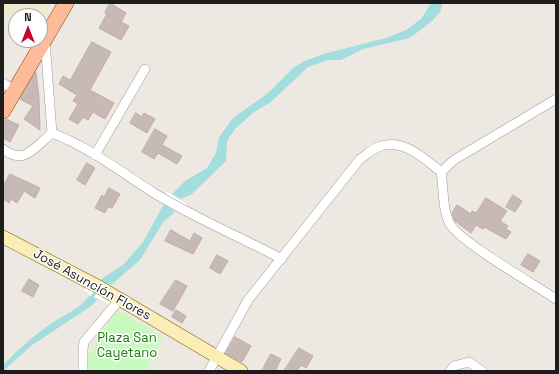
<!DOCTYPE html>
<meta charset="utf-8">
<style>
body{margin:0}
#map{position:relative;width:559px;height:374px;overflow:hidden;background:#eee8e3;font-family:"Space Grotesk",sans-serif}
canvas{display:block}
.frame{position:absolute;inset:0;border:4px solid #1d1d1d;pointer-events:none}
.north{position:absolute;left:8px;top:8px;width:40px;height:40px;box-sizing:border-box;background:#fff;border:1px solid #a5a5a5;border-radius:50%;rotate:0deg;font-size:11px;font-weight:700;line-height:16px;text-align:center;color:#1d1d1d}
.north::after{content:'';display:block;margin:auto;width:14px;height:18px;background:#ca002e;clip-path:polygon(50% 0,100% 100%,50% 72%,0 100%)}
</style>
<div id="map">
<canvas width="559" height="374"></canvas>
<div class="frame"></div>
<div class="north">N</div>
</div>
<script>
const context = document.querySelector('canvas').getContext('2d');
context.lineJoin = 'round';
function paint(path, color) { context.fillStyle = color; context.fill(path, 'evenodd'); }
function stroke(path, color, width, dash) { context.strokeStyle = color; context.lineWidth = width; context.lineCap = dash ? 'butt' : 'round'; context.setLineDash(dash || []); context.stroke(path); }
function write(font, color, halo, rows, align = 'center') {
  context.font = font + ' "Space Grotesk",sans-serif'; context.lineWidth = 3; context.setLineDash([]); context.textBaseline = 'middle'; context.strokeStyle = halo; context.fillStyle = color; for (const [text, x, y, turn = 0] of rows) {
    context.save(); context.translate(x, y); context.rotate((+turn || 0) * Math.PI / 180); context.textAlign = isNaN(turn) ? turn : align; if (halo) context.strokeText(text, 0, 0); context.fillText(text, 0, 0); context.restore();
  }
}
const farmland = new Path2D(`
 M3 3H51L40 24V16H16V21L3 14Z`);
const park = new Path2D(`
 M116 309 163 337 147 370 148 371H80Z`);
const water = new Path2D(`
 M431 3H443L440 12 432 21 410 38 363 49 341 60H328L308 67 271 102 254 112 235 129 227 141 226 161 192 194 181 199 172 194 185 181 207 168 216 153 219 137 234 117 267 94 293 68 304 61 327 53 386 38 406 30 421 19Z
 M164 204 175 212 164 221 140 260 111 285 100 280 123 265 143 242Z
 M89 296 98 299 90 307 32 345 3 371V365C18 350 34 335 52 323 65 314 80 309 89 296Z`);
const pier = new Path2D(`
 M167 192 187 204 182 213 161 201Z
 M92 277 116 291 109 304 84 291Z`);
const stream = new Path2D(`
 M90 299 95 293`);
const building = new Path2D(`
 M110 3 126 13 121 22 129 26 121 40 99 28 107 14 105 13Z
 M92 42 111 52 90 90 114 103 105 119 93 112 88 120 83 117 78 124 69 119 78 104 73 101 77 95 59 84 63 76 70 80Z
 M36 72 39 98 40 130 24 119 33 106 20 99Z
 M136 113 142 117 144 113 155 119 147 133 130 123Z
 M6 119 19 125 10 142 3 138V125Z
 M155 129 167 136 162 145 182 156 177 164 158 153 154 159 142 152Z
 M87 163 95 168 85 185 77 180Z
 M10 174 40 188 35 198 24 191 17 203 11 199 9 203 3 199V187Z
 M109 188 120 194 112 208 108 207 105 213 95 208 102 195 104 197Z
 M513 195 522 201 515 212 506 207Z
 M486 198 507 211 500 221 508 226 506 229 511 232 506 239 484 227 483 229 476 225 471 233 455 221 452 213 457 205 471 214 472 211 476 213Z
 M171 230 190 241 194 233 202 238 193 254 165 241Z
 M528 254 540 261 533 272 521 265Z
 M217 255 228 261 220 274 210 268Z
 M29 279 39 285 33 297 22 291Z
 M176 280 187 286 173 311 160 304Z
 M176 310 186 316 182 323 172 317Z
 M235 337 251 346 242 362 226 353Z
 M299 348 313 356 306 368 301 365 297 371H284Z
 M271 354 281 359 275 371H262Z`);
const street = new Path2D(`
 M45 41 52 133C89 147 121 172 154 193 195 218 240 237 282 259
 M3 83 14 90
 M556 99 454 160 441 172C444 189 442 209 450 224 460 242 535 285 556 299
 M3 149C24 166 35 147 52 133
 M95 155 145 69
 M83 371V349L84 342 120 299
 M209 371 248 300 360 159C365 156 371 150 378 147 402 137 424 158 441 172
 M450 371 454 366 469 362 482 371`);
const secondary = new Path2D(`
 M3 237 99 287 241 371`);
const primary = new Path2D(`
 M3 111 66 3`);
const streetNames = [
 ["José Asunción Flores",92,285,29]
];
const parkNames = [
 ["Plaza San",127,338],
 ["Cayetano",127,353]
];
paint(farmland, '#eee9ce');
paint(park, '#c8f9bf');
paint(water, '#a3dddd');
paint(pier, '#fff');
stroke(stream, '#a3dddd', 3);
paint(building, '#c6b9b6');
stroke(building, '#c0aba5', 1);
stroke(street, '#9e9e9e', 10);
stroke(secondary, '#746704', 14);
stroke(primary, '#964200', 16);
stroke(street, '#fff', 9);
stroke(secondary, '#faeeb6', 13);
stroke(primary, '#fcbc9a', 15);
write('13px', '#1d1d1d', '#fff', streetNames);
write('13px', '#1b7c0b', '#fff', parkNames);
</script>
